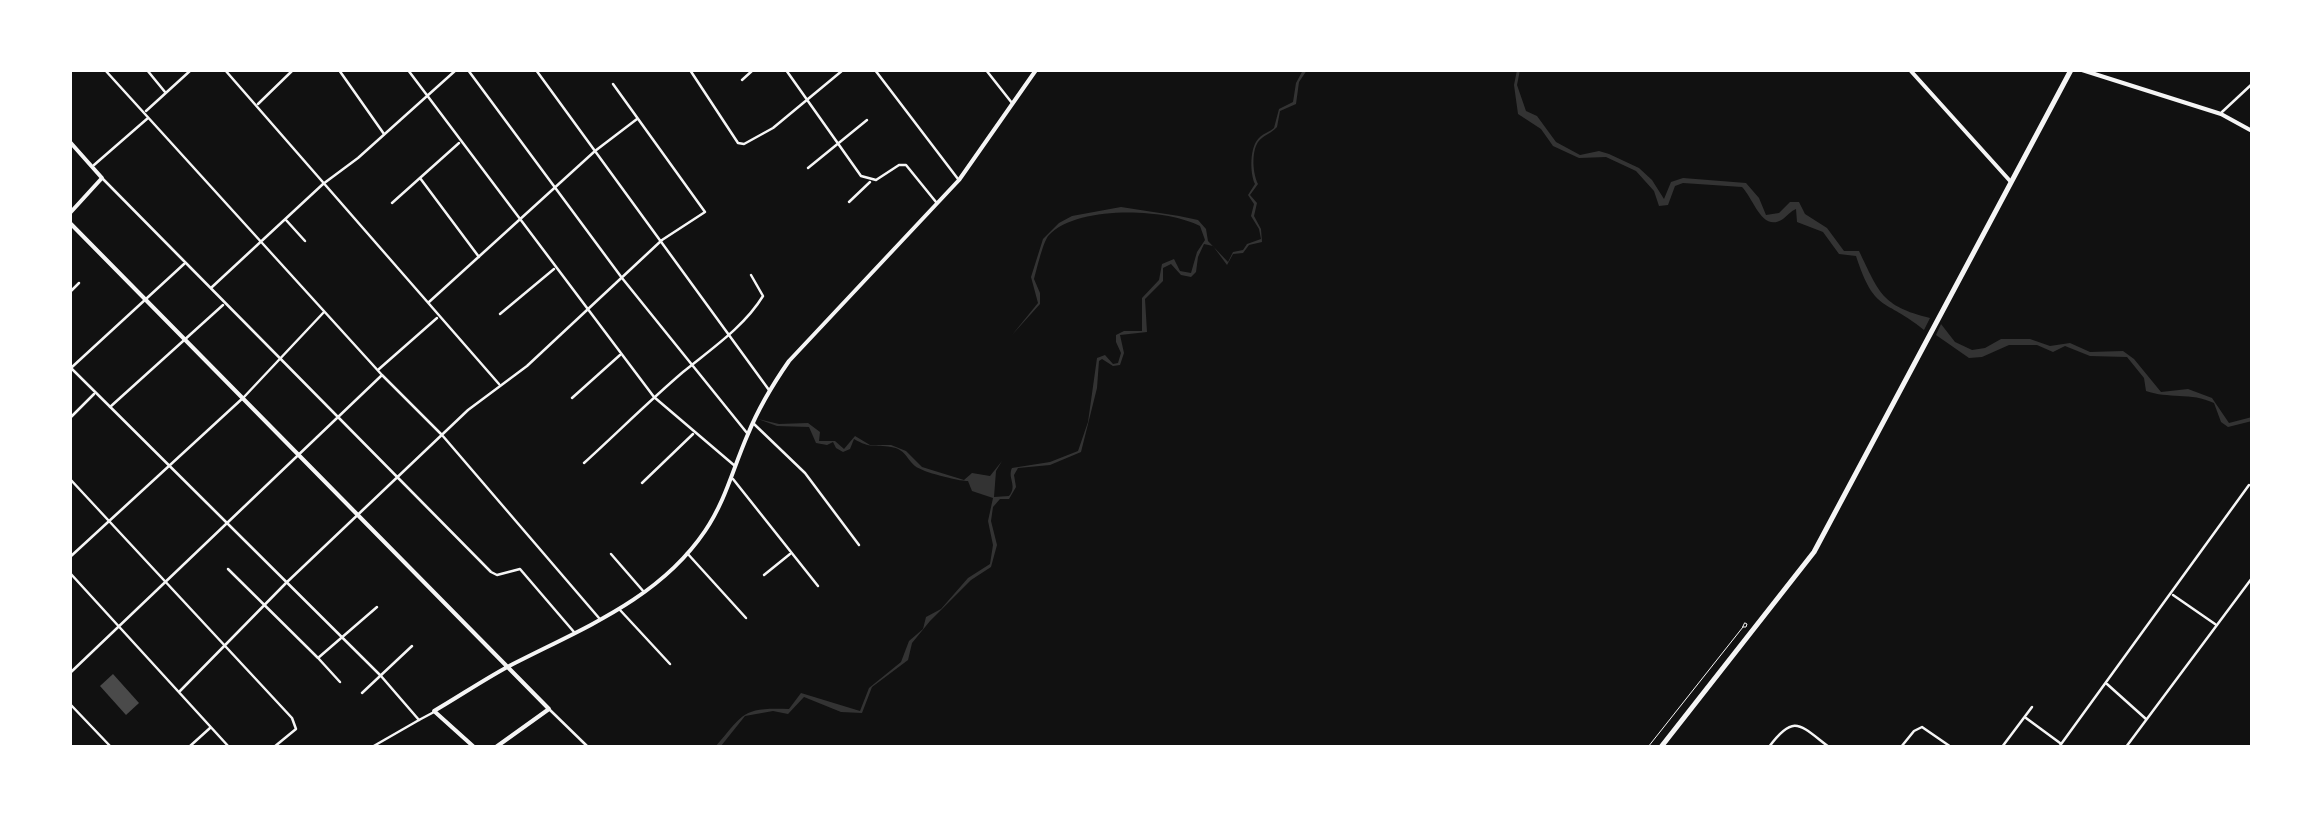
<!DOCTYPE html>
<style>
body{margin:0}
#map{position:relative;width:2322px;height:817px;overflow:hidden;background:#111;font-family:"Source Sans 3",sans-serif}
canvas{display:block}
.frame{position:absolute;inset:0;border:72px solid #fff;pointer-events:none}
</style>
<div id="map">
<canvas width="2322" height="817"></canvas>
<div class="frame"></div>
</div>
<script>
const context = document.querySelector('canvas').getContext('2d');
context.lineJoin = 'round';
function paint(path, color) { context.fillStyle = color; context.fill(path, 'evenodd'); }
function stroke(path, color, width, dash) { context.strokeStyle = color; context.lineWidth = width; context.lineCap = dash ? 'butt' : 'round'; context.setLineDash(dash || []); context.stroke(path); }
const water = new Path2D(`
 M1303 70H1307L1299 82 1296 104 1280 111 1277 127C1271 134 1263 135 1258 142 1251 153 1253 174 1258 184L1250 195 1257 203 1254 216 1261 229 1262 242 1249 245 1243 253 1233 254 1227 265 1213 246 1204 244 1198 257 1196 272 1191 277 1181 275 1171 264 1163 268V281L1145 299 1147 332 1120 335 1124 353 1120 365 1113 366 1102 359 1099 361 1097 388 1081 452 1050 465 1018 468 1014 475 1016 487 1009 499H1000L993 507 991 521 997 545 991 567 971 580 930 621 912 643 908 660 872 687 862 713 841 712 804 697 788 714 773 711 745 716 721 746 715 747C744 714 741 707 789 709L801 693 860 711 869 688 901 662 909 641 923 629 926 617 941 609 968 578 990 564 993 545 988 521 993 498 972 491 968 481C958 481 922 472 915 466 906 458 905 449 891 447 874 444 871 449 854 439L850 449 843 452 836 448 833 442 827 445 816 443 809 427 777 426 758 419 779 424 808 423 820 432 819 441H835L844 449 855 436 870 445H891L906 451 922 467 964 480 972 473 990 476 1002 461 996 471 994 497 1009 496C1018 486 1007 478 1012 468L1050 462 1078 451 1088 422 1097 358 1105 355 1113 364 1118 363 1121 353 1116 342V335L1124 331H1142V298L1159 280 1162 264 1174 259 1180 271 1191 273 1197 252 1205 240 1200 226C1166 208 1077 205 1049 235 1043 241 1037 269 1034 279L1040 293V304L1012 335 1038 303 1031 277 1043 239 1059 223 1072 216 1121 207 1179 216 1198 220 1206 229 1208 241 1228 262 1233 252 1243 250 1247 244 1261 239 1259 229 1251 216 1254 204 1248 195 1255 184C1250 174 1249 146 1260 137 1264 133 1270 132 1274 128L1279 109 1293 102 1296 83Z
 M1517 70H1520L1517 85 1526 111 1537 116 1556 142 1580 155 1599 151 1609 154 1639 168 1652 180 1664 199 1671 182 1683 178 1746 183 1759 198 1766 215 1779 213 1790 202H1799L1805 214 1827 228 1844 251H1859C1879 292 1881 306 1930 318L1924 330C1884 297 1875 314 1856 256L1839 254 1823 232 1797 222 1796 209C1791 211 1788 215 1783 219 1762 233 1754 199 1742 187L1683 183 1675 186 1668 205 1659 206 1654 191 1636 171 1606 157 1579 158 1553 146 1541 129 1518 114 1514 85Z
 M1941 324 1955 342 1972 350 1985 348 2001 339H2030L2050 346 2070 343 2090 352 2123 351 2134 359 2161 392 2188 389 2212 398 2229 423 2252 417V421L2228 427 2221 422 2214 403C2191 392 2168 399 2146 391L2144 378 2127 357 2090 356 2065 346 2053 352 2037 345H2009L1982 357 1969 358 1936 335Z`);
const building = new Path2D(`
 M113 674 139 703 126 715 100 686Z`);
const path = new Path2D(`
 M1745 623 1747 624 1746 627H1743Z
 M1648 747 1743 627`);
const minor = new Path2D(`
 M105 70 382 375 442 435 599 618
 M147 70 165 92
 M225 70 499 384
 M339 70 384 134
 M408 70 654 397 735 466
 M468 70 622 278 747 433
 M536 70 769 390
 M690 70 738 143 744 144 773 128 843 70
 M786 70 861 176 876 180 899 165H906L936 202
 M875 70 958 179
 M986 70 1012 103
 M742 80 753 70
 M258 104 293 70
 M146 111 191 70
 M2222 112 2252 84
 M94 165 148 118
 M808 168 867 120
 M420 178 479 257
 M103 179 491 572 497 575 520 569 574 632
 M849 202 870 182
 M392 203 459 143
 M286 220 305 241
 M212 287 323 184 358 158 456 70
 M70 292 79 283
 M429 302 595 151 637 119
 M500 314 554 269
 M72 367 184 264
 M379 369 437 318
 M572 398 620 355
 M110 407 223 305
 M70 418 94 394
 M754 424 805 473 859 545
 M584 463C617 433 649 401 683 372 711 349 744 327 763 296L751 275
 M70 479 292 718 296 729 274 747
 M733 479 818 586
 M642 483 693 434
 M687 553 746 618
 M611 554 644 592
 M70 557 244 397 324 312
 M228 569 318 658 377 607
 M764 575 790 554
 M2173 595 2215 624
 M620 610 670 664
 M319 659 340 682
 M70 673 381 376
 M2107 684 2146 719
 M180 691 286 583 468 410 527 366 662 240 705 212 613 84
 M362 693 412 646
 M550 710 588 747
 M2026 718 2060 743
 M189 747 210 728
 M372 747 419 720
 M1769 747C1794 713 1800 725 1829 747
 M1901 747 1914 731 1922 727 1951 747
 M2002 747 2032 707
 M2059 747 2249 485
 M2126 747 2252 578`);
const tertiary = new Path2D(`
 M70 367 381 676 419 720 434 712
 M70 573 229 747
 M70 704 111 747`);
const secondary = new Path2D(`
 M1910 70 2011 182
 M2082 70 2221 114 2252 131
 M70 142 102 178 70 213
 M70 223 549 709 496 747
 M474 747 434 711C460 696 486 678 513 664 583 628 659 599 705 531 726 500 733 468 748 434 759 407 773 384 789 361L959 180 1036 70`);
const primary = new Path2D(`
 M1661 747 1814 552 2071 70`);
paint(water, '#333');
paint(building, '#4a4a4a');
stroke(path, '#f5f5f5', 1);
stroke(minor, '#f5f5f5', 2.5);
stroke(tertiary, '#f5f5f5', 2.5);
stroke(secondary, '#f5f5f5', 4);
stroke(primary, '#f5f5f5', 5);
</script>
